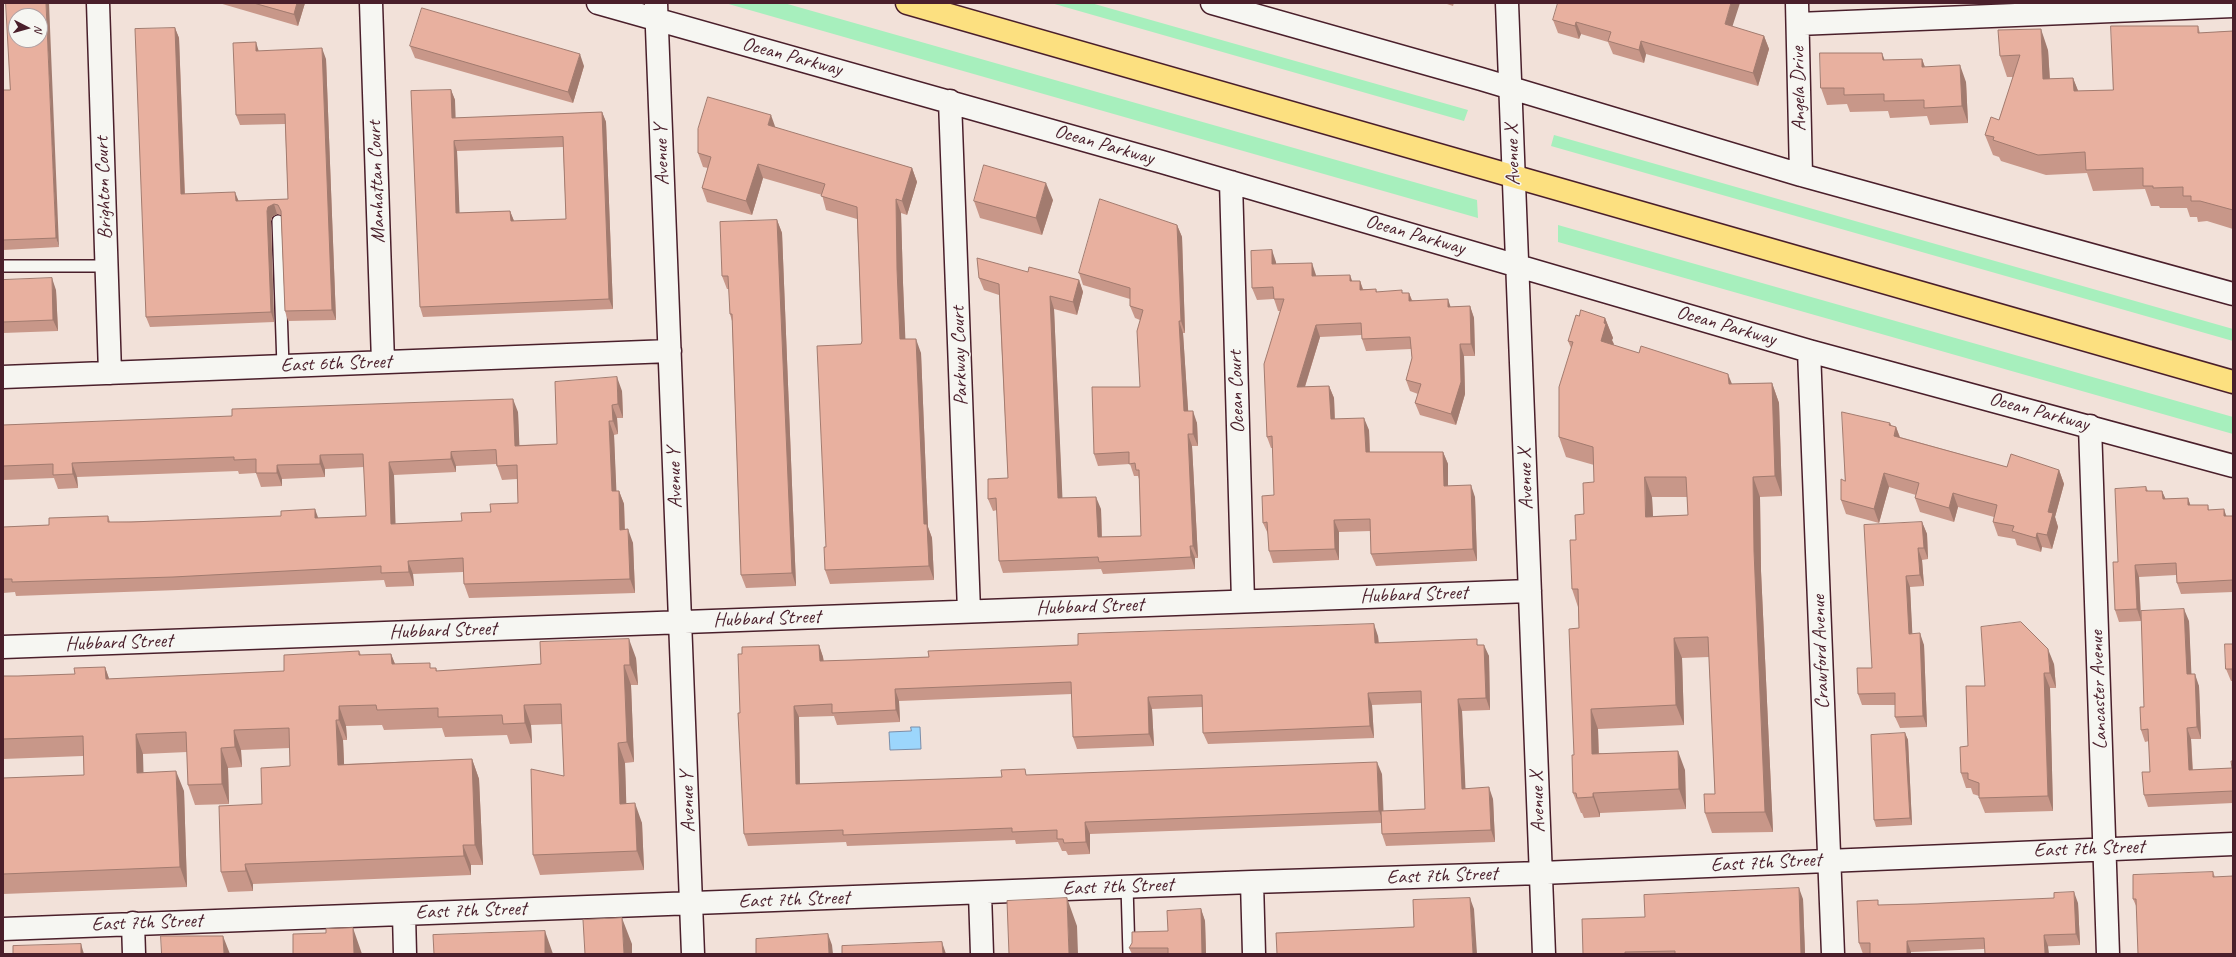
<!DOCTYPE html>
<style>
body{margin:0}
#map{position:relative;width:2236px;height:957px;overflow:hidden;background:#f2e1d9;font-family:Caveat,sans-serif}
canvas{display:block}
.frame{position:absolute;inset:0;border:4px solid #4a1f2b;pointer-events:none}
.north{position:absolute;left:8px;top:8px;width:40px;height:40px;box-sizing:border-box;background:#f6f6f2;border:1px solid #b1a0a2;border-radius:50%;rotate:96deg;font-size:11px;font-weight:700;line-height:16px;text-align:center;color:#4a1f2b}
.north::after{content:'';display:block;margin:auto;width:14px;height:18px;background:#4a1f2b;clip-path:polygon(50% 0,100% 100%,50% 72%,0 100%)}
</style>
<div id="map">
<canvas width="2236" height="957"></canvas>
<div class="frame"></div>
<div class="north">N</div>
</div>
<script>
const context = document.querySelector('canvas').getContext('2d');
context.lineJoin = 'round';
function paint(path, color) { context.fillStyle = color; context.fill(path, 'evenodd'); }
function stroke(path, color, width, dash) { context.strokeStyle = color; context.lineWidth = width; context.lineCap = dash ? 'butt' : 'round'; context.setLineDash(dash || []); context.stroke(path); }
function write(font, color, halo, rows, align = 'center') {
  context.font = font + ' Caveat,sans-serif'; context.lineWidth = 3; context.setLineDash([]); context.textBaseline = 'middle'; context.strokeStyle = halo; context.fillStyle = color; for (const [text, x, y, turn = 0] of rows) {
    context.save(); context.translate(x, y); context.rotate((+turn || 0) * Math.PI / 180); context.textAlign = isNaN(turn) ? turn : align; if (halo) context.strokeText(text, 0, 0); context.fillText(text, 0, 0); context.restore();
  }
}
const green = new Path2D(`
 M725 3H784L1477 200 1478 218Z
 M1051 3H1091L1468 110 1464 121Z
 M1554 135 2233 329V341L1551 146Z
 M1558 225 2233 417V434L1558 242Z`);
const water = new Path2D(`
 M911 727H920L921 749 890 750 889 732 911 731Z`);
const lane = new Path2D(`
 M278 221 283 366
 M3 266H107
 M1127 886 1129 954`);
const street = new Path2D(`
 M98 3 110 373
 M371 3 383 362
 M598 3 1162 162 1809 351 2233 466
 M656 3 693 954
 M1212 3 1481 79 1801 175 2233 294
 M1507 3 1544 954
 M1797 3 1801 175
 M1798 24 2233 6
 M950 101 969 611
 M1231 182 1243 601
 M1809 351 1833 954
 M3 377 670 351
 M2090 426 2108 954
 M3 647 1530 591
 M1252 882 1254 954
 M980 893 982 954
 M404 914 405 954
 M133 923 134 954
 M3 929 1252 882 1541 873 2233 844`);
const primary = new Path2D(`
 M907 3 2233 382`);
const wall = new Path2D(`
 M219 3H305L298 26Z
 M1444 3H1454L1453 6Z
 M1553 20 1732 27 1764 36 1769 49 1758 86 1646 54 1644 63 1613 54 1608 42 1581 34 1579 39 1558 33Z
 M2198 26 2200 33 2233 31V229L2207 221 2198 222 2197 217H2190L2187 208H2160L2159 206H2151L2145 189 2093 191 2087 173 2046 175 2001 161 1999 157 1993 155 1985 135 1999 120 2013 77H2007L2000 56 2048 50 2050 79 2073 78 2078 91 2113 90Z
 M175 28 179 38 185 194 239 201 288 199 285 124 240 125 236 115 259 51 326 59 336 320 288 321 285 311 281 215 277 214 272 217 271 221 274 322 150 327 146 317Z
 M410 46 584 66 573 103 415 58Z
 M1922 59 1925 67 1966 82 1968 123 1930 125 1927 116 1890 118 1888 111 1850 112 1847 104 1827 105 1821 88 1885 60Z
 M3 90H10L59 247 3 250Z
 M451 90 455 100V118L602 112 606 122 613 309 423 317 420 307ZM563 147 566 219 514 221 510 211 459 213 457 151Z
 M775 128 912 168 917 182 907 215 901 213 903 283 905 339 921 353 928 527 932 538 934 580 830 584 825 570 826 547 862 341 857 219 826 210 822 195 763 178 752 215 707 202 702 188 708 168 703 167 698 153Z
 M1053 200 1042 235 980 218 974 201Z
 M777 220 782 233 796 586 746 588 741 575 732 321 730 314 729 289H727L722 276Z
 M1177 225 1182 237 1185 333H1183L1188 411 1197 423 1198 446H1192L1198 558H1195V569L1103 574 1101 569 1003 573 999 561 997 510 993 511 988 499 1008 478 999 295 984 290 979 278 1028 272 1079 280 1083 292 1077 315 1054 309 1062 498 1101 509 1102 537 1141 536 1139 479 1138 476H1134L1130 464 1098 466 1094 454 1140 387V320L1135 318 1130 306V299L1083 285 1079 273Z
 M1276 262V264L1316 275V276L1352 281H1360L1363 289H1376L1377 292 1409 293 1412 300 1451 307 1470 306 1474 318 1475 356H1464L1465 394 1456 425 1420 415 1415 403 1418 394 1410 391 1406 380 1412 358 1411 349 1366 351 1362 339V335L1320 337 1305 387 1329 386 1334 398 1335 419 1369 430 1370 452H1443L1448 464V486L1475 497 1477 561 1376 566 1371 554V531L1339 532V560L1273 563 1269 551 1268 534 1263 523 1274 495 1273 448H1271L1267 437 1280 311H1278L1274 299 1257 300 1252 288Z
 M3 280 56 290 58 331 3 333Z
 M1579 316 1605 318 1613 338 1612 340 1613 345 1732 384 1772 383 1779 403 1782 496 1760 497 1761 571 1773 832 1712 833 1705 813 1715 794 1709 657 1682 658 1684 725 1598 729 1599 753 1685 770 1686 809 1600 813V817L1584 818 1582 813H1581L1573 793 1579 628 1578 607 1572 589 1576 540 1594 482V465L1566 457 1559 437 1571 348 1568 341ZM1652 497H1687L1688 515 1653 516Z
 M622 391 623 418H617L618 434 614 435 616 491H619L624 504 625 530 633 543 635 593 469 598 464 584 463 572 413 574 414 586 386 587 384 580 178 590 16 596 15 592 3 593V527L49 525 108 516 110 522 318 518 366 516 364 467 325 469V477L282 479V486L261 487 256 473 239 474 238 471 77 477 78 488 58 489 54 478 3 480V425L518 412 519 445 557 444ZM496 464 497 466 502 480 517 479 518 503 462 521 395 524 394 475 456 472V466Z
 M1890 423 1891 426 1896 427 1900 437 2007 467 2059 470 2064 484 2055 517 2058 527 2052 549 2042 547 2041 552 2017 545 2015 539 1998 536 1993 522 1994 517 1958 507 1954 522 1920 512 1915 498 1916 495 1889 487 1879 523 1846 514 1841 500 1845 481Z
 M2146 487 2148 491H2162L2165 499 2188 498 2190 505H2208L2209 510 2227 516H2233V592L2181 594 2177 583 2176 575 2139 577 2141 621 2119 622 2115 610 2118 562Z
 M1922 522 1927 534 1928 559 1922 560 1924 586 1910 587 1912 634 1924 645 1927 727 1900 728 1895 717V705H1862L1858 694 1872 668Z
 M2189 621 2191 674 2199 686 2201 739H2191L2193 770 2232 768 2233 761V803L2148 807 2144 795 2150 772 2149 741 2145 742 2141 730 2144 707Z
 M1378 636 1379 643 1479 645 1489 656 1490 710 1462 711 1465 788 1493 799 1495 842 1386 846 1382 834 1381 823 1090 834V854L1068 855 1066 851H1062L1058 842 1016 844 1015 840 847 846 846 842 748 846 744 834 740 713 742 654 819 645 823 657 824 661 929 657ZM1072 694 1073 737 1077 749 1154 746 1152 709 1202 707 1203 733 1208 744 1374 738 1372 705 1422 703 1425 809 1383 811 1382 774 1028 775 1002 777 800 784 799 717 834 716 837 725 900 722 899 701Z
 M2233 644V681H2231L2226 669Z
 M359 651 361 655 391 654 395 664 431 668H436L437 671 636 658 638 685H631L634 762 625 763 626 804 642 823 644 870 540 875 533 855 564 776 562 724 531 725 532 743 510 744 507 735 445 737 442 728 384 730 382 725 346 726 347 740H343L344 764 472 759 479 779 483 865H471V875L253 884V891L228 892 221 872 262 804 290 766V748L241 750 242 767 228 768 229 804 195 805 188 785 187 752 143 754V772L184 791 187 887 3 894V778L84 775 83 756 3 759V676H18L75 674 105 667 109 679 284 671Z
 M2054 664 2056 688H2050L2053 811 1985 813 1979 798V796L1973 794 1971 788H1966L1961 773 1985 686Z
 M1905 733 1908 740 1912 825 1876 827 1874 820Z
 M2213 872 2215 877 2137 908 2133 899Z
 M1803 899 1805 954H1583L1645 917Z
 M2078 903 2080 945 1911 952V954H1863L1859 943 1880 905Z
 M1201 909 1205 921 1206 954H1132L1129 948 1168 931Z`);
const shadedWall = new Path2D(`
 M46 3H49L59 247 56 238Z
 M297 3H305L298 26 294 14Z
 M1731 3H1740L1729 37 1725 24Z
 M1576 22 1581 34 1579 39 1575 26Z
 M175 28 179 38 185 204 181 194Z
 M2041 29 2048 50 2051 100 2043 79Z
 M1764 36 1769 49 1758 86 1753 73Z
 M1641 41 1646 54 1644 63 1639 50Z
 M256 42 259 52 256 51Z
 M322 48 326 59 336 320 332 310Z
 M1882 53 1888 69 1883 60Z
 M580 54 584 66 573 103 568 92Z
 M1922 59 1928 76 1922 67Z
 M1960 65 1966 82 1968 123 1962 106Z
 M2073 78 2081 98 2074 91Z
 M451 90 455 100 456 128 452 118Z
 M602 112 606 122 613 309 609 299Z
 M771 115 776 129 768 125Z
 M454 141 457 151 460 223 456 213Z
 M758 164 763 178 752 215 746 201Z
 M912 168 917 182 907 215 902 201Z
 M1046 183 1053 200 1042 235 1036 218Z
 M235 192 239 202 236 201Z
 M896 199 901 213 903 283 906 353 900 339 897 269Z
 M274 204 277 214 272 217 271 221 274 322 271 312 267 211 268 207Z
 M510 211 514 221H511Z
 M777 220 782 233 796 586 792 573Z
 M1177 225 1182 237 1185 333 1181 321Z
 M1272 250 1276 262 1277 276 1272 264Z
 M1312 263 1316 275V288L1312 276Z
 M1350 275 1354 286 1350 281Z
 M52 278 56 290 58 331 53 320Z
 M1079 280 1083 292 1077 315 1073 302Z
 M1360 281 1364 293 1360 290Z
 M1409 293 1413 304 1409 301Z
 M1050 296 1054 309 1063 510 1058 498Z
 M1448 299 1452 311 1448 307Z
 M1470 306 1474 318 1475 356 1471 344Z
 M1605 318 1613 338 1612 340 1614 344 1608 361 1601 341 1604 323Z
 M1179 321 1183 333 1189 423 1184 411Z
 M1316 325 1320 337 1301 399 1297 387Z
 M916 339 921 353 928 527 932 538 934 580 929 566 924 524Z
 M1460 344 1464 356 1465 394 1456 425 1451 414Z
 M1728 374 1736 394 1729 384Z
 M617 377 622 391 623 418 618 404Z
 M1772 383 1779 403 1782 496 1775 476Z
 M1329 386 1334 398 1335 431 1331 419Z
 M513 399 518 412 520 459 515 446Z
 M612 405 617 418 618 434 613 421Z
 M1193 411 1197 423 1198 446 1193 434Z
 M1364 418 1369 430 1370 464 1366 452Z
 M609 421 614 435 617 504 612 491Z
 M1890 423 1895 435 1896 427 1901 441 1899 450 1889 425Z
 M1188 434 1192 446 1198 558 1193 546Z
 M451 452 456 466V472L451 459Z
 M1443 452 1448 464V498L1444 486Z
 M320 455 325 469V477L320 464Z
 M389 462 394 475 396 537 391 524Z
 M72 463 77 477 78 488 73 474Z
 M277 465 282 479V486L277 473Z
 M2059 470 2064 484 2055 517 2058 527 2052 549 2047 535 2048 512Z
 M1884 473 1889 487 1879 523 1874 509Z
 M1645 477 1652 497 1654 537 1646 517Z
 M1753 477 1760 497 1761 571 1773 832 1765 812 1754 551Z
 M1471 485 1475 497 1477 561 1473 549Z
 M619 491 624 504 625 543 620 530Z
 M2162 491 2167 502 2163 499Z
 M1953 493 1958 507 1954 522 1949 508Z
 M1096 497 1101 509 1102 550 1098 537Z
 M2188 498 2192 510 2188 505Z
 M315 509 320 523 315 518Z
 M2224 509 2228 521 2224 516Z
 M1334 520 1339 532V560L1335 549Z
 M1922 522 1927 534 1928 559 1924 548Z
 M628 529 633 543 635 593 630 579Z
 M2037 533 2042 547 2041 552 2036 538Z
 M1190 546 1195 558V569L1191 557Z
 M1918 548 1922 560 1924 586 1920 575Z
 M408 561 413 574 414 586 409 572Z
 M2135 565 2139 577 2141 621 2137 609Z
 M1906 576 1910 587 1913 646 1909 634Z
 M2184 609 2189 621 2192 686 2187 674Z
 M1374 624 1378 636 1379 655 1375 643Z
 M1920 633 1924 645 1927 727 1923 716Z
 M1674 638 1682 658 1684 725 1676 705Z
 M629 639 636 658 638 685 630 665Z
 M819 645 823 657 824 673 820 661Z
 M1484 645 1489 656 1490 710 1486 698Z
 M2048 649 2054 664 2056 688 2050 673Z
 M391 654 399 674 392 664Z
 M624 665 631 685 634 762 627 742Z
 M105 667 112 687 106 679Z
 M2044 673 2050 688 2053 811 2048 796Z
 M2195 674 2199 686 2201 739 2197 727Z
 M895 689 899 701 900 722 896 710Z
 M1368 693 1372 705 1374 738 1370 726Z
 M1148 697 1152 709 1154 746 1149 734Z
 M1458 699 1462 711 1466 800 1462 789Z
 M524 705 531 725 532 743 525 723Z
 M339 706 346 726 347 740 339 720Z
 M794 706 799 717 800 796 796 784Z
 M1591 709 1598 729 1599 774 1592 754Z
 M336 720 343 740 345 784 338 765Z
 M2187 728 2191 739 2193 782 2189 770Z
 M234 730 241 750 242 767 235 747Z
 M1905 733 1908 740 1912 825 1910 818Z
 M136 734 143 754 144 792 137 773Z
 M618 743 625 763 627 824 620 804Z
 M221 748 228 768 229 804 222 784Z
 M1678 751 1685 770 1686 809 1679 789Z
 M472 759 479 779 483 865 475 845Z
 M1377 762 1382 774 1384 823 1379 811Z
 M176 771 184 791 187 887 180 867Z
 M1489 787 1493 799 1495 842 1491 830Z
 M1593 793 1600 813V817L1593 797Z
 M635 803 642 823 644 870 637 851Z
 M1085 822 1090 834V854L1086 842Z
 M463 845 471 865V875L464 856Z
 M245 864 253 884V891L246 871Z
 M1799 888 1803 899 1805 954H1801Z
 M2074 892 2078 903 2080 945 2076 934Z
 M1067 898 1077 926 1078 954H1069Z
 M1470 898 1474 909 1477 954H1473Z
 M1201 909 1205 921 1206 954H1202Z
 M622 918 632 944V954H624Z
 M353 928 362 954H354Z
 M545 931 553 954H545Z
 M828 934 832 945 833 954H829Z
 M2044 935 2048 946 2049 954H2045Z
 M223 936 230 954H224Z
 M1907 941 1911 952V954H1907Z
 M942 942 946 954H943Z
 M81 944 84 954H81Z`);
const building = new Path2D(`
 M6 3H46L56 238 3 240V90H10ZM16 16H40V40H16Z
 M254 3H297L294 14Z
 M1558 3H1731L1725 24 1764 36 1753 73 1641 41 1639 50 1608 41 1611 32 1576 22 1575 26 1553 20Z
 M422 8 580 54 568 92 410 46Z
 M2111 26H2198V33L2233 31V210L2200 201H2191V196H2183V187L2153 188V186H2143V168L2086 170 2085 152 2038 155 1993 140 1994 137 1985 135 1991 117 1999 120 2020 55 2000 56 1998 30 2041 29 2043 79 2073 78 2074 91 2113 90Z
 M175 28 181 194 235 192 236 201 288 199 285 114 236 115 233 43 256 42V51L322 48 332 310 285 311 281 211 278 205 274 204 268 207 267 211 271 312 146 317 135 29Z
 M1820 53H1882L1883 60 1922 59V67L1960 65 1962 106 1924 108V100L1884 101V94L1844 95V88H1821Z
 M451 90 452 118 602 112 609 299 420 307 411 91ZM563 137 566 219 511 221 510 211 456 213 454 141Z
 M708 97 771 115 768 125 912 168 902 201 896 199 897 269 900 339H916L924 524H927L929 566 825 570 824 547H826L817 346 861 344 862 341 857 207 821 196 825 184 758 164 746 201 702 188 711 157 698 153V129Z
 M984 165 1046 183 1036 218 974 201Z
 M1100 199 1177 225 1181 321H1179L1184 411H1193V434H1188L1193 546H1190L1191 557 1099 562 1098 557 999 561 996 498 988 499V479L1008 478 999 284 979 278 977 258 1028 272 1029 267 1079 280 1073 302 1050 296 1058 498 1096 497 1098 537 1141 536 1139 470H1136L1135 463 1129 464V452L1094 454 1092 387H1140L1137 331 1143 310 1130 306V288L1079 273Z
 M777 220 792 573 741 575 732 314H730L728 276H722L720 222Z
 M1272 250V264L1312 263V276L1350 275V281H1360V290L1376 289V292L1402 290V293H1409V301L1448 299V307L1470 306 1471 344H1460L1461 382 1451 414 1415 403 1421 384 1406 380 1412 358 1410 337 1362 339 1361 323 1316 325 1297 387 1329 386 1331 419 1364 418 1366 452H1443L1444 486 1471 485 1473 549 1371 554 1370 519 1334 520 1335 549 1269 551 1267 522 1263 523 1262 496 1274 495 1272 436 1267 437 1264 364 1284 299H1274L1273 287 1252 288 1251 251Z
 M52 278 53 320 3 322V280Z
 M1581 310 1605 318 1604 323 1606 324 1601 341 1639 353 1641 346 1728 374 1729 384 1772 383 1775 476 1753 477 1754 551 1765 812 1705 813 1704 794H1715L1708 637 1674 638 1676 705 1591 709 1592 754 1678 751 1679 789 1593 793V797L1577 798 1576 793H1573L1572 755H1574L1569 629 1579 628 1578 589H1572L1570 540H1576L1575 515 1584 514 1583 483 1594 482 1593 447 1559 437V387L1573 342 1568 341 1576 315 1579 316ZM1645 477H1686L1688 515 1646 517Z
 M617 377 618 404 612 405 613 421H609L612 491H619L620 530 628 529 630 579 464 584 463 558 408 561 409 572 381 573V566L173 577 12 582V579H3V527L49 525V518L108 516V522H131L281 516V511L315 509V518L366 516 363 454 320 455V464L277 465V473H256V459L234 460V457L72 463 73 474 53 475V464L3 466V425L232 416V409L513 399 515 446 557 444 555 382ZM496 450 497 466 517 465 518 503 490 504 491 512 461 513 462 521 391 524 389 462 451 459V452Z
 M1842 412 1890 423 1889 425 1896 427 1894 436 2007 467 2011 454 2059 470 2048 512 2053 513 2047 535 2037 533 2036 538 2012 531 2014 526 1993 522 1997 505 1970 498 1953 493 1949 508 1915 498 1919 483 1884 473 1874 509 1841 500V479L1845 481Z
 M2146 487V491H2162L2163 499 2188 498V505H2208V510L2224 509V516H2233V580L2177 583 2176 563 2135 565 2137 609 2115 610 2113 562H2118L2115 489Z
 M1922 522 1924 548H1918L1920 575 1906 576 1909 634 1920 633 1923 716 1895 717V693L1858 694 1857 668H1872L1864 525Z
 M2184 609 2187 674H2195L2197 727 2187 728 2189 770 2232 768 2231 761H2233V794V791L2144 795 2142 772H2150L2148 729 2141 730 2140 707H2144L2141 611Z
 M2021 622 2048 649 2050 673H2044L2048 796 1979 798V783L1968 779V773H1961L1960 747 1968 746 1966 686H1985L1981 627Z
 M1374 624 1375 643 1477 639V645H1484L1486 698 1458 699 1462 789 1489 787 1491 830 1382 834 1381 811 1425 809 1421 691 1368 693 1370 726 1203 733 1202 695 1148 697 1149 734 1073 737 1071 682 895 689 896 710 832 713V704L794 706 796 784 1002 777 1001 770 1025 769 1026 775 1377 762 1379 811 1085 822 1086 842 1064 843 1063 839H1057V830L1012 832V828L843 835V830L744 834 738 713H740L738 654H742V647L819 645 820 661 852 660 929 657 928 651 1078 645V634Z
 M629 639 630 665H624L627 742 618 743 620 804 635 803 637 851 533 855 531 769 564 776 561 704 524 705 525 723 503 724 502 715 438 717V708L377 710 376 705 339 706V720H336L338 765 472 759 475 845H463L464 856 245 864 246 871 221 872 219 806 262 804 261 768 290 766 289 728 234 730 235 747 221 748 222 784 188 785 186 732 136 734 137 773 176 771 180 867 3 874V778L84 775 83 736 3 739V676H18L75 674 74 668 105 667 106 679 284 671V655L359 651V655L391 654 392 664 430 663V668H436V671L541 664 540 642Z
 M2225 644H2233V669H2226Z
 M1905 733 1910 818 1874 820 1871 735Z
 M2213 872V877L2233 876V954H2138L2136 899H2133V875Z
 M1799 888 1801 954H1675V951L1625 952V954H1583L1582 919 1645 917 1644 895Z
 M2074 892 2076 934 2044 935 2045 954H1985L1984 938 1907 941V954H1870V943H1859L1857 901 1878 900V905L1917 904 2054 898V893Z
 M1067 898 1069 954H1009L1007 901Z
 M1470 898 1473 954H1277L1276 933 1414 927 1413 900Z
 M1201 909 1202 954H1168V948H1129L1132 943V932L1168 931 1167 911Z
 M622 918 624 954H585L583 920Z
 M353 928 354 954H293V934L326 933V929Z
 M545 931V954H434L433 935Z
 M828 934 829 954H756V939Z
 M161 936H223L224 954H162Z
 M942 942 943 954H842V946Z
 M81 944V954H13V946Z`);
const streetNames = [
 ["Ocean Parkway",792,57,15],
 ["Angela Drive",1799,89,-91],
 ["Ocean Parkway",1104,145,16],
 ["Avenue Y",662,155,-92],
 ["Avenue X",1513,155,-92],
 ["Manhattan Court",377,182,-92],
 ["Brighton Court",104,188,-92],
 ["Ocean Parkway",1415,235,16],
 ["Ocean Parkway",1726,326,16],
 ["Parkway Court",960,356,-92],
 ["East 6th Street",336,364,-2],
 ["Ocean Court",1237,392,-92],
 ["Ocean Parkway",2039,412,15],
 ["Avenue Y",675,478,-92],
 ["Avenue X",1526,479,-92],
 ["Hubbard Street",1414,595,-2],
 ["Hubbard Street",1090,607,-2],
 ["Hubbard Street",767,619,-2],
 ["Hubbard Street",443,631,-2],
 ["Hubbard Street",119,643,-2],
 ["Crawford Avenue",1821,652,-92],
 ["Lancaster Avenue",2099,690,-92],
 ["Avenue Y",688,802,-92],
 ["Avenue X",1538,802,-92],
 ["East 7th Street",2089,849,-2],
 ["East 7th Street",1766,863,-3],
 ["East 7th Street",1442,876,-2],
 ["East 7th Street",1118,887,-2],
 ["East 7th Street",794,900,-2],
 ["East 7th Street",471,911,-2],
 ["East 7th Street",147,923,-2]
];
paint(green, '#a7efbd');
paint(water, '#9cd6fc');
stroke(water, '#7b8da8', 1);
stroke(lane, '#4a1f2b', 14);
stroke(street, '#4a1f2b', 25);
stroke(primary, '#4a1f2b', 25);
stroke(lane, '#f6f6f2', 11);
stroke(street, '#f6f6f2', 22);
stroke(primary, '#fce080', 22);
paint(wall, '#c89789');
paint(shadedWall, '#a27b6f');
paint(building, '#e8b09f');
stroke(building, '#a27b6f', 1);
write('20px', '#4a1f2b', '#f6f6f2', streetNames);
</script>
